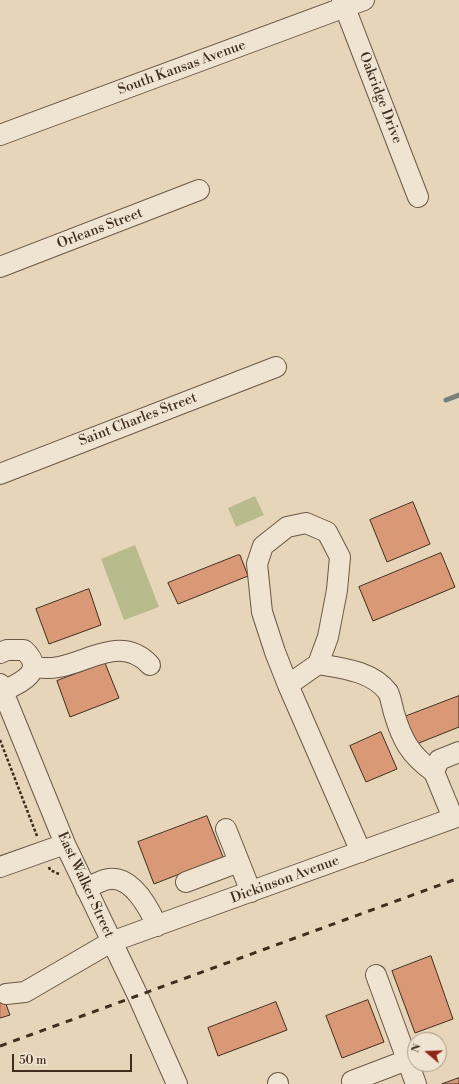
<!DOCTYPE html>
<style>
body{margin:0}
#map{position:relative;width:459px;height:1084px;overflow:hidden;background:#e7d5b9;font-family:"Libre Bodoni",serif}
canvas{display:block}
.north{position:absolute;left:407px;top:1032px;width:40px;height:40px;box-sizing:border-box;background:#efe4d2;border:1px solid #a99b8a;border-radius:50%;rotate:289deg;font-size:11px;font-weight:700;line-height:16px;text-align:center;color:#402d1e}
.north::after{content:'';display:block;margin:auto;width:14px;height:18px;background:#8f2418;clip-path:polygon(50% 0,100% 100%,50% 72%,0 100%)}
.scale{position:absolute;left:12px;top:1054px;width:120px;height:18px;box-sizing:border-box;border:2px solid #402d1e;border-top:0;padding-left:5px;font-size:12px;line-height:14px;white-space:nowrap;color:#402d1e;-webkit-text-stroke:3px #efe4d2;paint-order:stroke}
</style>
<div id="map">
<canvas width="459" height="1084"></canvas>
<div class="north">N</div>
<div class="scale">50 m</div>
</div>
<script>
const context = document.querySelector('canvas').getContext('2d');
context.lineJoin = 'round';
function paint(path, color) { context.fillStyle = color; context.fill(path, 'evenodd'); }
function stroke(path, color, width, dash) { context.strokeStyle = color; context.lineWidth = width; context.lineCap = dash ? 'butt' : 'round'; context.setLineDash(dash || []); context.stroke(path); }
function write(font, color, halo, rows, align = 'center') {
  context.font = font + ' "Libre Bodoni",serif'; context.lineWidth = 3; context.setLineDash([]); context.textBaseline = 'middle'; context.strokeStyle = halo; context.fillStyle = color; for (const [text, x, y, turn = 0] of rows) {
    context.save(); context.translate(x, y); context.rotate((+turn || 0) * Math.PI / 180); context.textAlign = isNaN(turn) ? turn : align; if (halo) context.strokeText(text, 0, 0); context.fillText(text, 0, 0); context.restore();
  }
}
const green = new Path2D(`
 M255 496 264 515 236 527 228 508Z
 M135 545 159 607 124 620 101 559Z`);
const stream = new Path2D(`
 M446 400 459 395`);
const building = new Path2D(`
 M413 502 430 544 387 562 370 520Z
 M441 553 455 587 373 621 359 587Z
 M238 555H240L248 576 178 604 168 583Z
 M89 589 101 625 49 644 36 609Z
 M105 663 119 698 70 717 57 681Z
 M459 696V727L409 747 399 719Z
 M381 732 397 769 366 782 350 746Z
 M207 816 223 857 154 884 138 842Z
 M431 956 453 1019 415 1033 392 971Z
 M0 988 10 1015 0 1018Z
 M368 1000 384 1042 342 1058 326 1016Z
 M276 1002 287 1030 218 1056 208 1028Z
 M459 1078V1084H442Z`);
const path = new Path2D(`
 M0 740 37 836
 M49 867 50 870 59 874`);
const minor = new Path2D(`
 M342 0 418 197
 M0 135 364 0
 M0 267 199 190
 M0 474 276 367
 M0 653 7 650H24C47 671 21 683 3 691
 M318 664C342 668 372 671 388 692 391 698 392 706 394 713 402 740 410 755 434 772
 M33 666C73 679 115 627 150 665
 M0 684 65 844 138 996 177 1084
 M288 685 318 664 328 637 337 590 340 557 327 532 306 523 287 527 263 546 257 564 262 612 275 652 288 685 361 852
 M453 818 434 772 439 760 459 752
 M226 829 251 892
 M0 867 65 844
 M186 882 239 862
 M86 889C93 885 101 880 109 879 132 876 149 908 157 926
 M376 975 416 1084
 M6 994 25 992 111 942 459 816
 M352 1081 407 1060
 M278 1083V1084`);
const rail = new Path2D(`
 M0 1046 459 878`);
const streetNames = [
 ["South Kansas Avenue",182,68,-20],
 ["Oakridge Drive",380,98,69],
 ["Orleans Street",100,229,-21],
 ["Saint Charles Street",138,420,-21],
 ["Dickinson Avenue",285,880,-20],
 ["East Walker Street",85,885,65]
];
paint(green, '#b8bc8d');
stroke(stream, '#75807a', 5);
paint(building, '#d99977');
stroke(building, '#402d1e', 1);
stroke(minor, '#6a5745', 22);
stroke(path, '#402d1e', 2.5, [3, 2]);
stroke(minor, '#efe4d2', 20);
stroke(rail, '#402d1e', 3, [7, 7]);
write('14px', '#402d1e', '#efe4d2', streetNames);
</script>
